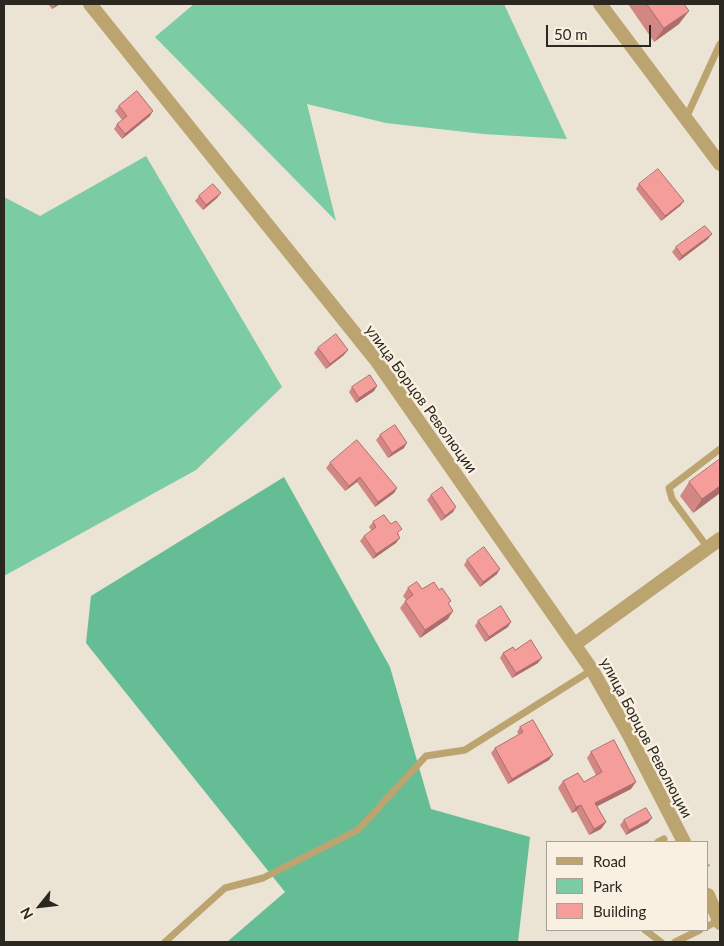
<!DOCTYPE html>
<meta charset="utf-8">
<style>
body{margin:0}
#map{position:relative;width:724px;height:946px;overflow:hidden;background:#ebe3d4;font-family:Lato,sans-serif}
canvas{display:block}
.frame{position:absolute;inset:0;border:5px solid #2b2822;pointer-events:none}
.legend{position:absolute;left:546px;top:841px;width:162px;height:90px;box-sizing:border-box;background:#f9f0e1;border:1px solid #a7a095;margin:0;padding:6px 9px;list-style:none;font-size:15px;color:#2b2822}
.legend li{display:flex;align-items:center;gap:10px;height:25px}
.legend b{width:25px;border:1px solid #a7a095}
.north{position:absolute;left:15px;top:881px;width:50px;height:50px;-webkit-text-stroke:4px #f9f0e1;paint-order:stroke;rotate:241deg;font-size:14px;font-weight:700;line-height:20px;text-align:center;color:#2b2822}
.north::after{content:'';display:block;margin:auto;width:18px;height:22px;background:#2b2822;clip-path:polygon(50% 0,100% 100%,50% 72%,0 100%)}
.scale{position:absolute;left:546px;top:25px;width:105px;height:22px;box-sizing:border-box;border:2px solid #2b2822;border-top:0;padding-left:6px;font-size:15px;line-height:18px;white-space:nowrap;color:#2b2822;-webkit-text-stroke:4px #f9f0e1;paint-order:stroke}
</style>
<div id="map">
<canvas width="724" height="946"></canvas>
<div class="frame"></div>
<ul class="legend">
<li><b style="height:6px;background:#bca470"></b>Road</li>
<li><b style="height:14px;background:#7bcba5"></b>Park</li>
<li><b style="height:14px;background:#f59d9a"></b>Building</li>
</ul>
<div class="north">N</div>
<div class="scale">50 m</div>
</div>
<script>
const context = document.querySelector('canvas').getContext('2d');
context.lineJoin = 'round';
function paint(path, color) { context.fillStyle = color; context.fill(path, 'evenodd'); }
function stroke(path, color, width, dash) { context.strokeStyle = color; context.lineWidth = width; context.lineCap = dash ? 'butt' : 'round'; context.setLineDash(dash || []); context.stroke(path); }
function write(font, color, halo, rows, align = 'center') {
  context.font = font + ' Lato,sans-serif'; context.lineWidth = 5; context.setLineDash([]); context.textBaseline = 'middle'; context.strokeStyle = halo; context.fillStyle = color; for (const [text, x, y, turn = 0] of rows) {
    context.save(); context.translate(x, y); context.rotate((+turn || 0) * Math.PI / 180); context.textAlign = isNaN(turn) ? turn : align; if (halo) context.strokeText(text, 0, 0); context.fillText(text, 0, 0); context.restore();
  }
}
const green = new Path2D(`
 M194 4H504L567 139 483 134 386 123 307 104 336 221 155 37Z
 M146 156 282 387 196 470 4 576V197L40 216Z`);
const forest = new Path2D(`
 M284 477 390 667 431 809 530 837 518 942H227L285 892 86 643 91 596Z`);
const path = new Path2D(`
 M708 864 709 867`);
const service = new Path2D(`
 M686 118 720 44
 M708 548 672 499 669 488 720 449
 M658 842 664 839
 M708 926 719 920
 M645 930 661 942
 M165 942 225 888 263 878 358 830 426 756 465 750 592 670
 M675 942 700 930`);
const minor = new Path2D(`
 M90 4 376 360 592 670 629 735 684 842
 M600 4 720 164
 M575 644 720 539
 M708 895 720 923`);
const wall = new Path2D(`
 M48 4H60L52 9Z
 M628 4H684L679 24 654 42Z
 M119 106 150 116 122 139 114 129 117 124 122 120 115 111Z
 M639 184 684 201 680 206 661 221 636 189Z
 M199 196 217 198 203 210 195 201Z
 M708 239 679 261 672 252 676 247Z
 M318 348 344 355 326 369 314 353Z
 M377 386 374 391 356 403 349 392 352 387Z
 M380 435 404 448 388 458 376 440Z
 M330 463 397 488 394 493 375 507 357 482 345 491 326 468Z
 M689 482 720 493 693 513 680 496Z
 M431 495 453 512 441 521 427 500Z
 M373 522 399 534 396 543 373 559 360 541 364 536 372 531 369 527Z
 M467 560 497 574 480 587 464 565Z
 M408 588 422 589 449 605 448 619 420 638 400 608 406 600 403 596Z
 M478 621 508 627 485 642 475 626Z
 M503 653 538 663 512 678 500 658Z
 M520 727 549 760 508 784 491 753 495 748 519 735 517 732Z
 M591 752 631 789 597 806 606 822 601 829 589 835 576 811 572 813 558 788 563 781 584 782 596 775 587 758Z
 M624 820 648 823 626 835 620 825Z`);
const shadedWall = new Path2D(`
 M57 4H60L52 9 56 4Z
 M689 11 679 24 654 42 664 28Z
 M153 111 150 116 122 139 125 134Z
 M221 193 217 198 203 210 206 205Z
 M684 201 680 206 661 221 665 216Z
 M712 234 708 239 679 261 682 256Z
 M348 350 344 355 326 369 330 364Z
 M377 386 374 391 356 403 359 398Z
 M407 443 404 448 388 458 392 453Z
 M360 477 357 482 345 491 349 486Z
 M720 486V493L693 513 702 499Z
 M397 488 394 493 375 507 378 502Z
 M456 507 453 512 441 521 445 516Z
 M400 538 396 543 373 559 376 554Z
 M500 569 497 574 480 587 483 582Z
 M453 611 448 619 420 638 425 630Z
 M511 622 508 627 485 642 489 637Z
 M542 658 538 663 512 678 516 673Z
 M553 755 549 760 508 784 512 779Z
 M636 782 631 789 590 810 595 803Z
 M581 805 576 811 572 813 576 807Z
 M652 818 648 823 626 835 629 830Z
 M606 822 601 829 589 835 594 829Z`);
const building = new Path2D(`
 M647 4H684L689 11 664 28Z
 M137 91 153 111 125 134 117 124 127 116 119 106Z
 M658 169 684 201 665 216 639 184Z
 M213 184 221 193 206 205 199 196Z
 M705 226 712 234 682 256 676 247Z
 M336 334 348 350 330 364 318 348Z
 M370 375 377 386 359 398 352 387Z
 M395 425 407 443 392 453 380 435Z
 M357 440 397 488 378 502 360 477 349 486 330 463Z
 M720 459V486L702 499 689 482Z
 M442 487 456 507 445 516 431 495Z
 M384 515 391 524 396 521 402 529 397 533 400 538 376 554 364 536 376 527 373 522Z
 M484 547 500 569 483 582 467 560Z
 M417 582 422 589 434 582 439 590 442 588 451 601 448 603 453 611 425 630 405 601 413 595 408 588Z
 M501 606 511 622 489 637 478 621Z
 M531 640 542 658 516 673 503 653 513 647 515 650Z
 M533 720 553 755 512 779 495 748 523 732 520 727Z
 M614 740 636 782 595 803 606 822 594 829 581 805 576 807 563 781 578 773 584 782 602 772 591 752Z
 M646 808 652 818 629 830 624 820Z`);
const streetNames = [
 ["улица Борцов Революции",421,399,54],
 ["улица Борцов Революции",646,738,62]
];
paint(green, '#7bcba5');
paint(forest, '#64bd94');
stroke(path, '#aca599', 2.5, [2.5, 2.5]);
stroke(service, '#bca470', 7);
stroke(minor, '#bca470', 14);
paint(wall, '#d38784');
paint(shadedWall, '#ac6e6c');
paint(building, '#f59d9a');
stroke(building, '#ac6e6c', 1);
write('15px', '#2b2822', '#f9f0e1', streetNames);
</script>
